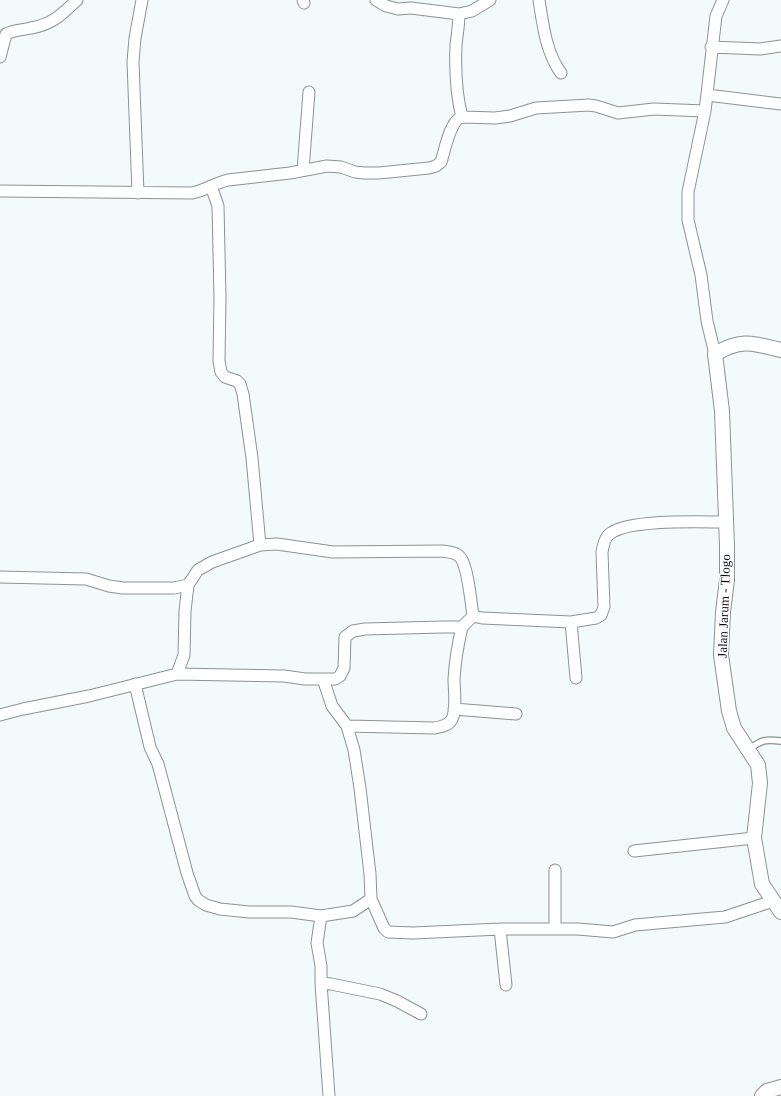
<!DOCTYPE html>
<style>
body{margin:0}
canvas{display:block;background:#f3fafc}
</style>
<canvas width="781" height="1096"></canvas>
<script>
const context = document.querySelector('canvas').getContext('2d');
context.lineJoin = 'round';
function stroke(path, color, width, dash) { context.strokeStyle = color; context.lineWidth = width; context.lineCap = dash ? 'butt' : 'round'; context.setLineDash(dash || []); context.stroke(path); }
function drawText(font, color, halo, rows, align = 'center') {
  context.font = font + ' "Times New Roman",serif'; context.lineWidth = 3; context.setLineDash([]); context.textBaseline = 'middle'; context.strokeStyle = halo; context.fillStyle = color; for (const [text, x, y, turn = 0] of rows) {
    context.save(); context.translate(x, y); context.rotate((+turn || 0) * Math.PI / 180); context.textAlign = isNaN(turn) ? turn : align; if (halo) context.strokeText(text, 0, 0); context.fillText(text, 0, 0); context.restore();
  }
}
const service = new Path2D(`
 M749 749C762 740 765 739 781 741`);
const minor = new Path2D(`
 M303 0 304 3
 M376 0 386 6 398 9 411 8 459 14 472 11 490 0
 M539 0C543 25 546 53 561 73
 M459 14C459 25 457 35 456 45 455 69 456 94 462 117
 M711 47 760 49 781 46
 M0 57 6 34C13 30 23 30 31 28 53 24 61 15 77 0
 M707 95 781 104
 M303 170 309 92
 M211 186 218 206 220 298 219 361 221 372 225 377 237 381 240 384 243 394 252 458 260 545
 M0 191 192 193C204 191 215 183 228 180L290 173 327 166 341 167 355 172 364 173H379L429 168 436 166 441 162C445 150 450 120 462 117L495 118 510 116 536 108 589 105 596 106 618 113 654 109 705 111
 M138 193 133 62 135 38 142 0
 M715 354 707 321 701 275 688 220V192L705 111 716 16 723 0
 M0 577 86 579 109 586 123 588H174L188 585
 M473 616 482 618 571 622 596 618 601 615 604 607 602 552C603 546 605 536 611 533 631 519 699 522 726 522
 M571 622 576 678
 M177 674 184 655 185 611 188 585 198 570 212 562 260 545 277 544 333 552 442 551C448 552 456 552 460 557 468 566 471 603 473 616
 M323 679 332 706 347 726 354 750 360 788 370 874 371 899
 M135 684 150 747 158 764 187 873 195 896 198 900 206 905 220 909 249 912H291L321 916 353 911 371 899 384 928 388 932 413 933 500 929H578L613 932 635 925 725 917 773 901
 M454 709 516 714
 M0 715 23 709 89 696 177 674 284 676 305 679H335L340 676 344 668 345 637 353 631 365 629 443 627H462L473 616
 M347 726 434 728C440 727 449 726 452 719 457 709 454 690 454 679 455 662 458 644 462 627
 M634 851 754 838
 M321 916 317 943 321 966V983L331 984 380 994 397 1001 421 1014
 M500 929 506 985
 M555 929V870
 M321 983 329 1096`);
const tertiary = new Path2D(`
 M781 350C753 343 741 338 715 354L722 411 727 546V580L723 612 721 655 729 711 734 728 758 765 760 783 754 838 762 884 781 912
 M762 1096 767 1091 781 1087`);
stroke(service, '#8c9295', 8);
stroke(minor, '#8c9295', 13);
stroke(tertiary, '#8c9295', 16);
stroke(service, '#fff', 5.5);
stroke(minor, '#fff', 11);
stroke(tertiary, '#fff', 14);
drawText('13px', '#0a0c0d', '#fff', [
 ["Jalan Jarum - Tlogo",725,606,-88]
]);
</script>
